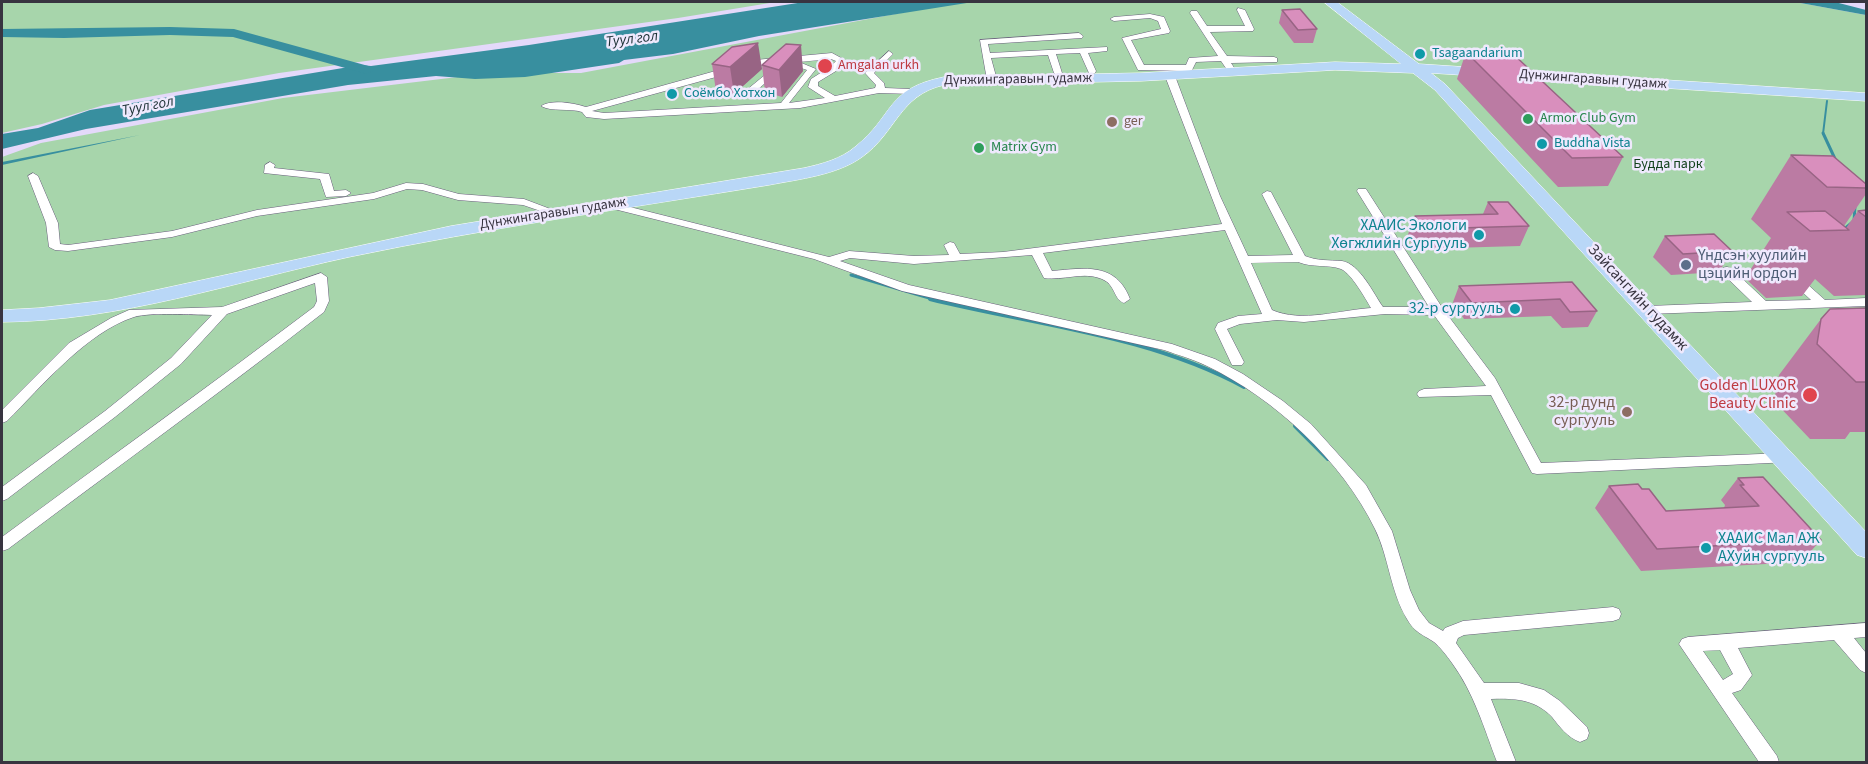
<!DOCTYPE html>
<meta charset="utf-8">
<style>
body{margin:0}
#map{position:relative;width:1868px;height:764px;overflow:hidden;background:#e4d9fa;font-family:"Source Sans 3",sans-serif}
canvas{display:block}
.frame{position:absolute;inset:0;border:3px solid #383440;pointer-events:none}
</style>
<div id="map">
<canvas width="1868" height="764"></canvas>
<div class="frame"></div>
</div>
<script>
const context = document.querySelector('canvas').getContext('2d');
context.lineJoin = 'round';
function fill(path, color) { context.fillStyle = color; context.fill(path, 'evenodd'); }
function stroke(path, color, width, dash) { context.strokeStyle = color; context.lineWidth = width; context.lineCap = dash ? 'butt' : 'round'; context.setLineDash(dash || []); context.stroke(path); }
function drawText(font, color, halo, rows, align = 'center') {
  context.font = font + ' "Source Sans 3",sans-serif'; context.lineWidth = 5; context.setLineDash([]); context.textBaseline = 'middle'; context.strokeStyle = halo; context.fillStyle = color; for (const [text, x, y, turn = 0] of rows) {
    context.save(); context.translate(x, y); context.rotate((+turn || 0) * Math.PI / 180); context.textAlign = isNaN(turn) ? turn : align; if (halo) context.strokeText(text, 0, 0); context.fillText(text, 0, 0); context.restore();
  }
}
fill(new Path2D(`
 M2 2H776L678 18 279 73 104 105 42 124 2 133Z
 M959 2H1795L1866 15V762H2V157L41 143 283 98 491 73H581Z`), '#a7d5ab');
fill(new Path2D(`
 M804 2H973L759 36 673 54 624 60 619 63 525 77 475 79 436 76 348 85 86 129 2 149V134L38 128 90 110 361 65 371 66 529 45Z
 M1795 2H1835L1866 10V15Z
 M140 135 2 165V162Z`), '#388f9f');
stroke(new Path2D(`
 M1823 134 1827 101`), '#388f9f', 2);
stroke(new Path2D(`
 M1823 133 1836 161
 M1843 230 1854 221 1855 206
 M851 275 936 300`), '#388f9f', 3);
stroke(new Path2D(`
 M930 299C1035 325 1148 335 1244 387
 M1295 426 1328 459`), '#388f9f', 4);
fill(new Path2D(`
 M170 27 234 29 372 67 374 70 367 74 233 37 170 35 64 38 2 37V29Z`), '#388f9f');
const minor = new Path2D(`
 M1238 8 1245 10 1254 29 1253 31 1210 32 1227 56 1274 57 1277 58V62L1231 63 1237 72 1233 75 1230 74 1221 61 1196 62 1192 70 1189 71 1138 70 1122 38 1161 29 1158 21 1150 18 1114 21 1110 19 1114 17 1150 14 1164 17 1170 31 1169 33 1131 40 1144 65H1186L1189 58 1218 56 1190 13 1191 11H1197L1207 26H1245L1237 10Z
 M1079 33 1083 36 1082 38 988 44 990 53 1107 47V51L1088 53 1096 71 1095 73H1089L1080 53 1056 54 1062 73 1058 76 1054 73 1048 55 991 58 997 80 992 83 987 80 980 40Z
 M889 51 893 54 874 73 884 83 885 88 910 89 915 92 913 94 879 93 800 108 604 119 586 117 582 112C570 108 551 112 541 106 552 99 574 103 586 107L755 60 832 53 845 60 836 71 818 82V86L835 96 875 88 876 85 865 73ZM831 59 836 61 830 67 811 79 808 87 825 98 789 103 816 69 799 62ZM784 63 771 70 749 88 757 90C772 78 787 61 807 70L781 103 604 113 592 111 756 66Z
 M1170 73 1175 76 1220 196 1248 256 1293 255 1262 194 1267 191 1271 192 1305 256C1317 261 1329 260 1342 261 1360 264 1373 293 1383 307H1429L1357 191 1358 189H1366L1443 309 1495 378 1541 463 1785 453 1790 454 1792 458 1790 462 1537 474 1532 473 1491 395 1419 397 1417 394 1419 391 1424 389 1486 386 1434 315 1385 314 1304 322 1277 320 1240 324 1227 329 1244 362 1242 365H1232L1215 329 1218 323 1238 316 1262 314 1225 230 1043 253 1052 271C1085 268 1116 262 1130 299L1124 303C1113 299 1116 285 1102 279 1083 271 1063 281 1044 278L1032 255 914 264 850 258 840 261 909 285 1172 344 1215 359 1243 374 1283 401 1311 424 1366 485 1392 531 1410 590 1419 610 1429 623 1443 631 1445 628 1463 621 1613 607 1619 609 1621 614 1619 619 1613 621 1464 635 1458 638 1456 643 1484 683H1519L1544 690 1560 701 1587 727 1589 733 1587 739 1580 742C1567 737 1560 727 1552 717 1535 699 1514 698 1491 699L1516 762H1497C1484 728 1474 693 1452 663 1447 656 1440 647 1434 642 1422 634 1415 633 1407 619 1390 591 1389 557 1375 529 1342 461 1274 398 1207 366 1193 359 1178 355 1164 350L902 291 814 259 606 207 605 205 610 202 829 257 849 251 914 256 949 255 944 245 950 242 954 243 960 254 1003 252 1222 224 1165 76ZM1298 262C1312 268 1328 264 1341 269 1351 273 1365 298 1371 308 1340 310 1302 323 1272 310L1251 263Z
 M270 162 275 165 274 168 329 174 334 191 346 190 351 193 346 196 326 197 320 179 264 173 265 165Z
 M33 173 38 176 58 223 60 244 68 245 172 231 257 210 373 193 406 183 423 184 459 194 524 199 561 213 555 216 523 205 458 200 422 190 407 189 374 199 257 216 172 237 68 251 55 250 49 247 46 223 28 176Z
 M1727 267 1731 268 1766 301 1811 300 1787 278 1793 274 1797 275 1825 300 1866 298V306L1648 314 1642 310 1648 306 1752 302 1723 274 1721 271 1723 268Z
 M321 273 327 277 329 301 324 312C220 393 113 470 8 549L2 551V537C106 460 211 385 314 307L317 301 315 283 227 314 181 364 115 417 7 499 2 501V487L105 411 171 358 212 315C192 315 152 312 134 317 87 332 41 387 7 421L2 423V410L69 343 111 318 129 310 222 307Z
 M1866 623V637L1854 638 1866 653V673L1860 670 1834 640 1738 648 1752 675 1741 690 1732 693 1777 756 1779 762H1759L1679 644 1682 639 1688 637ZM1720 650 1733 674 1723 680 1703 651Z`);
const primary = new Path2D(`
 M1324 2H1337L1419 64 1866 93V101L1431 73 1445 84 1866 532V558L1857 555 1435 90 1413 73 1335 70 1141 81 944 85C899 95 896 133 862 157 837 175 800 179 769 185 629 208 488 228 349 257 234 282 120 321 2 322V310L39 308 110 300 451 226 804 168C822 164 841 159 855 147 895 115 885 89 944 77L1141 73 1335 62 1401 64Z`);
stroke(minor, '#695f7c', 1);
stroke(primary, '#fff', 1);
fill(minor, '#fff');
fill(primary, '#b9d7f7');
fill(new Path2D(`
 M1282 10 1317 29 1313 43H1294L1279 23Z
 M1466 52 1623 157 1608 186 1558 187 1457 79Z
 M712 64 762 69 734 94 716 91Z
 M762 65 803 71 782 97 765 92Z
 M1791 155 1866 184V194L1844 226 1846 228 1858 211 1866 210V295L1834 296 1815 279 1802 296 1766 298 1745 278 1771 238 1751 219Z
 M1488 202 1529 226 1520 246 1416 249 1407 237 1415 216 1483 214Z
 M1665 236 1732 251 1719 272 1671 275 1653 257Z
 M1572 282 1597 311 1588 327 1562 328 1551 316 1464 319 1453 302 1459 286Z
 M1866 308V432H1850L1845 439H1810L1774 401 1779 375 1821 319Z
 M1738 478 1821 540 1801 562 1641 571 1595 508 1609 486 1642 489 1666 511 1724 508 1725 505 1721 500Z`), '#bb7ba3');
fill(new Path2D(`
 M758 43 762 69 734 94 730 67Z
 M801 45 803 71 782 97 779 70Z`), '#986484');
const building = new Path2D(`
 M1300 9 1317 29 1298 30 1282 10Z
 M758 43 730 67 712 64 732 47Z
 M786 44 801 45 779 70 762 65Z
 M1466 52 1512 53 1623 157 1572 158Z
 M1791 155 1833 156 1866 184V188L1827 187Z
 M1488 202H1508L1529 226 1424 229 1415 216 1498 214Z
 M1866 210V217L1858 211Z
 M1825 211 1849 230 1810 231 1787 212Z
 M1714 234 1732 251 1683 254 1665 236Z
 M1572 282 1597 311 1570 312 1560 299 1472 303 1459 286Z
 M1866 308V382H1856L1817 344 1821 319 1830 309Z
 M1763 477 1821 540 1657 549 1609 486 1638 484 1642 489H1649L1666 511 1759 506 1740 485H1744L1738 478Z`);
fill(building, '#d98fbd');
stroke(building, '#986484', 1.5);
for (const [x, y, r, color] of [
 [1420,54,6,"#0f9aa8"],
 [825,66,8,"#e0444e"],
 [672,94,6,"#0f9aa8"],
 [1528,119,6,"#2e9e5b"],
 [1112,122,6,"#8d6e63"],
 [1542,144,6,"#0f9aa8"],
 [979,148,6,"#2e9e5b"],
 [1479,235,6,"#0f9aa8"],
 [1686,265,6,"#5c6f8a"],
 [1515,309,6,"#0f9aa8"],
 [1810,395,8,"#e0444e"],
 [1627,412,6,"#8d6e63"],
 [1706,548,6,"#0f9aa8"]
]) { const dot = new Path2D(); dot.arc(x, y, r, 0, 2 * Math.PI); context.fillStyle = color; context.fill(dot); stroke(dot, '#efe9fd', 2); }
drawText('14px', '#0d838f', '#efe9fd', [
 ["Tsagaandarium",1432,54],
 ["Соёмбо Хотхон",684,94],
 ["Buddha Vista",1554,144]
], 'left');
drawText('14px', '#be3a42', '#efe9fd', [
 ["Amgalan urkh",838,66]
], 'left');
drawText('14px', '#383440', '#efe9fd', [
 ["Дүнжингаравын гудамж",1018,80,-1],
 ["Дүнжингаравын гудамж",1593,80,4],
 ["Дүнжингаравын гудамж",553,214,-9]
]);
drawText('14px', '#27864d', '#efe9fd', [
 ["Armor Club Gym",1540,119],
 ["Matrix Gym",991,148]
], 'left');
drawText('14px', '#785e54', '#efe9fd', [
 ["ger",1124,122]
], 'left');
drawText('14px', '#12421c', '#efe9fd', [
 ["Будда парк",1668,165]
]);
drawText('italic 15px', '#1c3135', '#efe9fd', [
 ["Туул гол",632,40,-7],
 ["Туул гол",148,107,-11]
]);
drawText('16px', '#0d838f', '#efe9fd', [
 ["ХААИС Экологи",1467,226],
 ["Хөгжлийн Сургууль",1467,244],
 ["32-р сургууль",1503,309],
 ["ХААИС Мал АЖ",1718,539,"left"],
 ["АХуйн сургууль",1718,557,"left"]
], 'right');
drawText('16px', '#4e5e75', '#efe9fd', [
 ["Үндсэн хуулийн",1698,256],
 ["цэцийн ордон",1698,274]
], 'left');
drawText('16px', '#383440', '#efe9fd', [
 ["Зайсангийн гудамж",1637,298,47]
]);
drawText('16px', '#be3a42', '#efe9fd', [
 ["Golden LUXOR",1796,386],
 ["Beauty Clinic",1796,404]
], 'right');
drawText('16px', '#785e54', '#efe9fd', [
 ["32-р дунд",1615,403],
 ["сургууль",1615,421]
], 'right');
</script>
